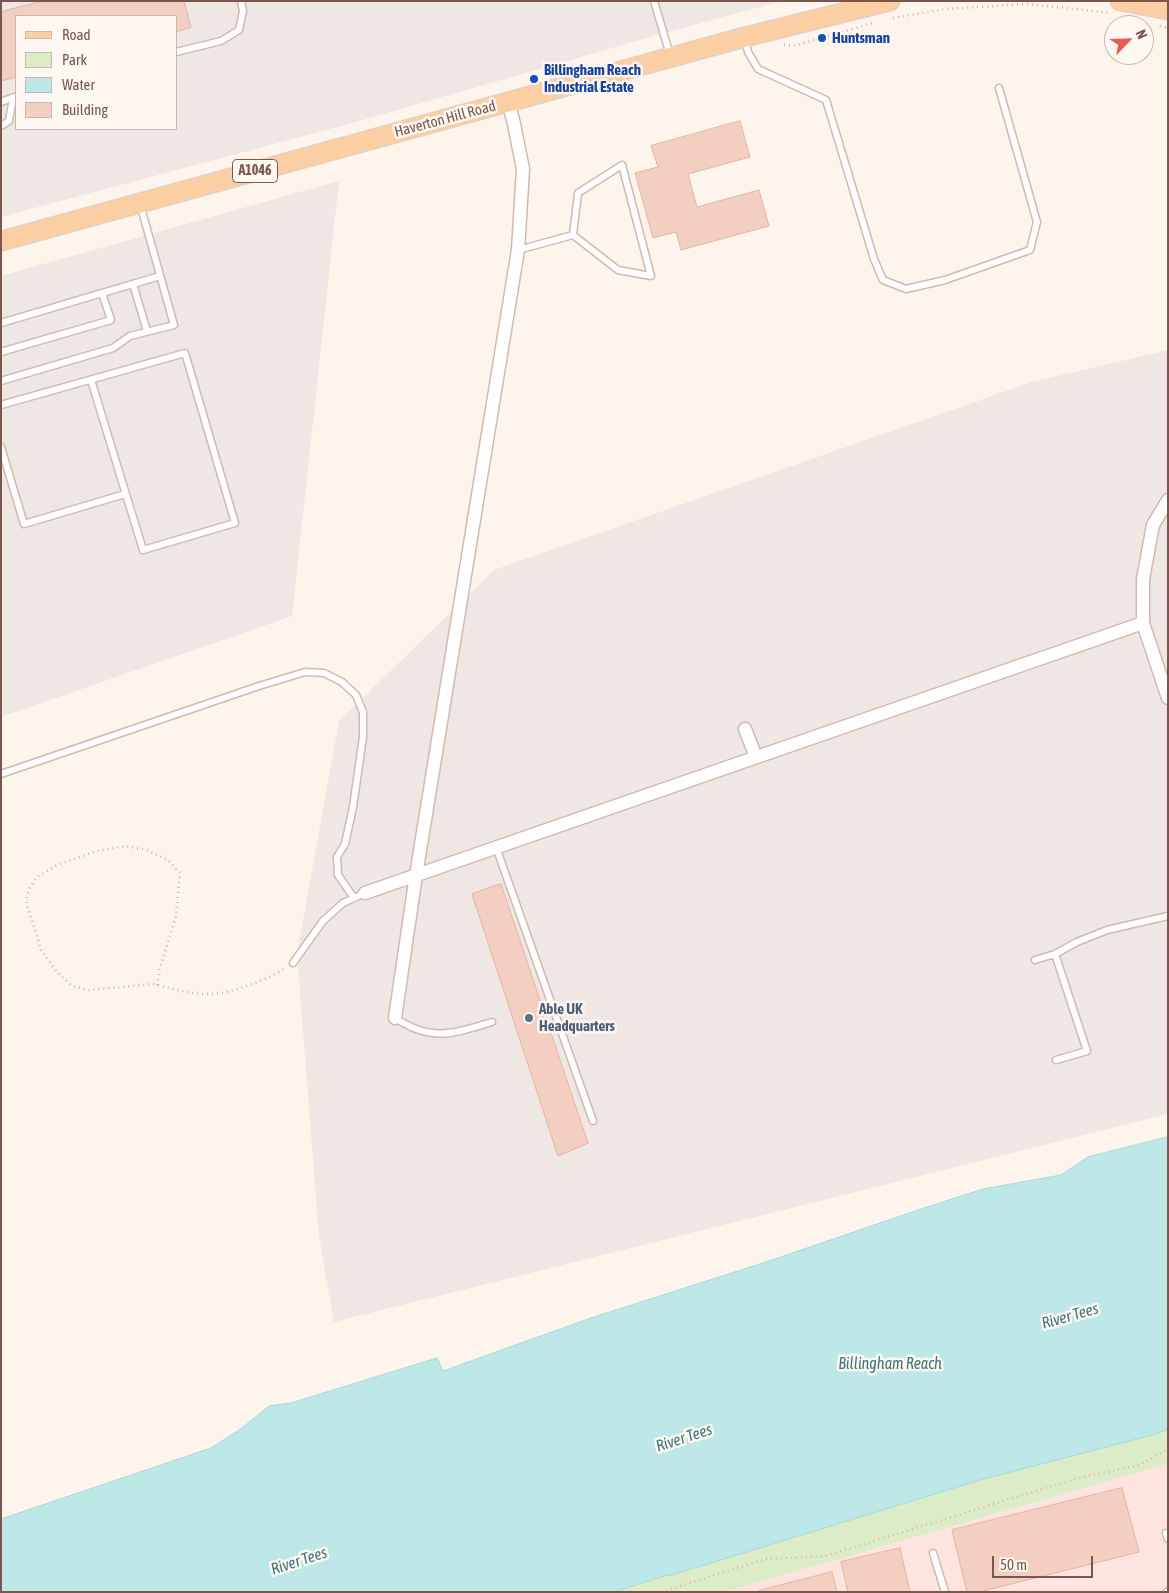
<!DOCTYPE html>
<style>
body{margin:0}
#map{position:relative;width:1169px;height:1593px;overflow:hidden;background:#fdf4eb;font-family:"Asap Condensed",sans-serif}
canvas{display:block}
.frame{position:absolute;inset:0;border:2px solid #7a564d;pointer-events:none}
.legend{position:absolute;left:15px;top:15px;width:162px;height:115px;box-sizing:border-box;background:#fff8f2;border:1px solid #cab7b0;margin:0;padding:6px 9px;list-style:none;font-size:15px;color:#7a564d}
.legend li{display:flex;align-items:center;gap:10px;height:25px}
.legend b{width:25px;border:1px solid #cab7b0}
.north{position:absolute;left:1104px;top:15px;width:50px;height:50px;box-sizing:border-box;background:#fff8f2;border:1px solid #cab7b0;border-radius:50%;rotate:66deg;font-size:14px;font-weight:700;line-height:20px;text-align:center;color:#7a564d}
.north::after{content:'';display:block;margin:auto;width:18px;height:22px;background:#e75c50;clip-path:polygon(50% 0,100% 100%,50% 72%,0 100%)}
.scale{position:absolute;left:992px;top:1556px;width:101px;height:22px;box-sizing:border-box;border:2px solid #7a564d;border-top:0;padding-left:6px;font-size:15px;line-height:18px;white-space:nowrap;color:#7a564d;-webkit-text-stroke:4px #fff8f2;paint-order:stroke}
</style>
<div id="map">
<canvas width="1169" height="1593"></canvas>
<div class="frame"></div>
<ul class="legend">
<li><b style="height:6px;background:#fbcea4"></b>Road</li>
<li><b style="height:14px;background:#dcecc8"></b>Park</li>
<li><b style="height:14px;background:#bee8e8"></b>Water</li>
<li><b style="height:14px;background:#f3cfc2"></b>Building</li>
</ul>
<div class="north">N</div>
<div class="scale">50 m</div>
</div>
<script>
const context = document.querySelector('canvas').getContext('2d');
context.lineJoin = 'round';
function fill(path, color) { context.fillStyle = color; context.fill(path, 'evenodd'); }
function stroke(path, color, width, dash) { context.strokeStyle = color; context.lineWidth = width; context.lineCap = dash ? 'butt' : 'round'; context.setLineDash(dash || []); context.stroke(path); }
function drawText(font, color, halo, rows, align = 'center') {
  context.font = font + ' "Asap Condensed",sans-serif'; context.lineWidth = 5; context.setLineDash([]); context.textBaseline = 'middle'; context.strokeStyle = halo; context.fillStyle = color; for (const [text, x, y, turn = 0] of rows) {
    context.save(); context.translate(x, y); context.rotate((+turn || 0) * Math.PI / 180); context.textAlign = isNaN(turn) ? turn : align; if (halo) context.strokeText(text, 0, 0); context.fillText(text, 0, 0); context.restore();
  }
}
fill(new Path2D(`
 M1168 1464V1592H725Z`), '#fde4df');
fill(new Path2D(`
 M1 1H782L664 33 345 125 1 217ZM16 16H176V129H16Z
 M339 181 292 616 1 717V276Z
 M1168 350V1114L334 1322 319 1236 297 954 339 721 494 570 1032 382Z`), '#efe7e4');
fill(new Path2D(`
 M1168 1429V1464L725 1592H614L664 1576 672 1575 980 1480 1156 1434Z`), '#dcecc8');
const water = new Path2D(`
 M1168 1137V1429L1156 1434 980 1480 672 1575 664 1576 614 1592H1V1519L211 1448 242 1428 269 1406 291 1403 437 1358 443 1371 591 1318 769 1261 918 1210 983 1189 1061 1175 1088 1157Z`);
fill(water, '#bee8e8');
stroke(water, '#a4d9da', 1);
const building = new Path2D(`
 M43 1H184L191 27 176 32V16H16V77L1 81V12Z
 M740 121 750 157 688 174 697 207 759 190 769 226 681 250 676 232 653 238 635 173 658 167 651 146Z
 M501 884 588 1143 558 1156 472 894Z
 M1122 1488 1139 1552 979 1592H967L952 1530Z
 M900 1548 910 1592H848L841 1562Z
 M832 1572 837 1592H759V1591Z`);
fill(building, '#f3cfc2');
stroke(building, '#e6b2a2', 1);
const service = new Path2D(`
 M654 1 670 55
 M745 38 748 52 758 69 826 100 874 259 883 280 906 289 945 280 1030 250 1037 222 999 88
 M176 52 221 41 239 30 243 11 241 1
 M1 102 14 97
 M1 126 9 121 13 98
 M518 250 573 235 578 193 622 165 651 276 618 270 573 235
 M133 284 147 331
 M1 323 160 276
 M1 352 111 320 102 293
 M1 381 113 348 130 336 174 325 140 204
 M1 405 185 353 235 523 143 550 91 380
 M1 447 24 524 125 494
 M1 774 259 686 305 672 324 673 342 682 356 695 363 712V737L353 807 345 844 337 857 338 875 354 898
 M496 847 593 1121
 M1055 954 1087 1051 1056 1060
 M1035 960 1055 954 1077 942 1107 930 1168 916
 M293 963 323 921 343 903 365 893
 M395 1018C432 1042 452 1034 492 1022
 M1166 1533 1168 1539
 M933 1553 945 1592
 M1167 1592H1168`);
const minor = new Path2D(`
 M1168 500 1153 525 1143 579V623L1168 698
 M745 729 756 757
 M365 893 1143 623
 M395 1018 416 875 518 250 523 169 514 124 508 101`);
const primary = new Path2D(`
 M1120 1 1168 10
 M1 241 745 37 890 1`);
stroke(service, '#d1b9af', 9);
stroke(minor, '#d1b9af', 15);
stroke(primary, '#dad0cd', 21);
stroke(new Path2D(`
 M893 18 945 9 1029 4 1111 13
 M1160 26 1168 28
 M784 45H797L873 23
 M157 985 159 971 176 916 180 873 168 860 147 850 125 846 97 851 57 865 37 877 29 889 26 901 41 950 57 972 72 986 89 990 153 984 157 985C175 990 192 994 211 994 229 994 270 979 285 968
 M661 1592 766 1559 825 1556 1075 1479 1139 1465 1168 1449`), '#d9b1a4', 2.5, [1, 4]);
stroke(service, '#fff', 6);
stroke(minor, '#fff', 12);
stroke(primary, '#fbcea4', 19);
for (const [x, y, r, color] of [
 [822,38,5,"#1a4fb4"],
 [534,79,5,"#1a4fb4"],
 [529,1018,5,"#5c6f8a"]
]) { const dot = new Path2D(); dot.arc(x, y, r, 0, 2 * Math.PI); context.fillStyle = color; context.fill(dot); stroke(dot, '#fff8f2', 2); }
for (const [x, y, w] of [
 [255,171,45]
]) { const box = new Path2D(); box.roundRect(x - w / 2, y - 11.5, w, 23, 4); context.fillStyle = '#fff8f2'; context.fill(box); stroke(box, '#7a564d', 1); }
drawText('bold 14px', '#7a564d', null, [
 ["A1046",255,171]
]);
drawText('bold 15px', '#164399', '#fff8f2', [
 ["Huntsman",832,38],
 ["Billingham Reach",544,70],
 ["Industrial Estate",544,87]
], 'left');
drawText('15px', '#7a564d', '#fff8f2', [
 ["Haverton Hill Road",445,119,-15]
]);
drawText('bold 15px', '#4e5e75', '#fff8f2', [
 ["Able UK",539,1009],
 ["Headquarters",539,1026]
], 'left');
drawText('italic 16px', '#3c7677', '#fff8f2', [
 ["River Tees",1070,1316,-16],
 ["Billingham Reach",890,1364],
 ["River Tees",684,1438,-18],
 ["River Tees",299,1561,-18]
]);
</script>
